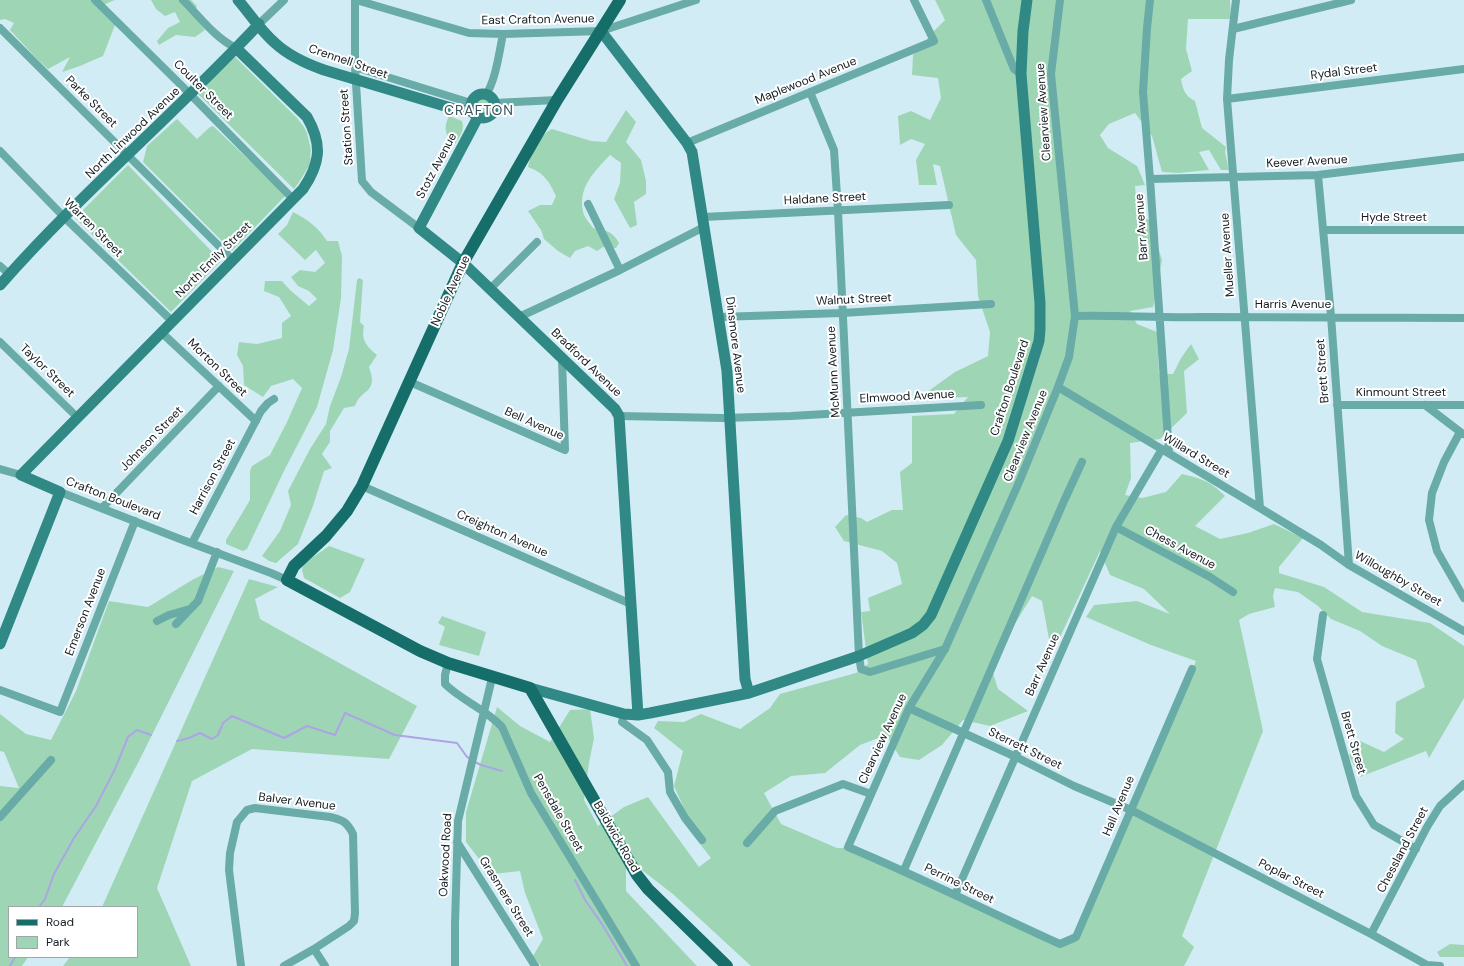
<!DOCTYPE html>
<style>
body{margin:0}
#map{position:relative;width:1464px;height:966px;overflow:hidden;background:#d2ecf6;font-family:"DM Sans",sans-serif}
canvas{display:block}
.legend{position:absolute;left:8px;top:906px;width:130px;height:52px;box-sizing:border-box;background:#fff;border:1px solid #a1a5a6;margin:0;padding:5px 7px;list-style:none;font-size:12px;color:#141d21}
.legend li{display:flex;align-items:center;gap:8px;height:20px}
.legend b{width:20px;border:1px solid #a1a5a6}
</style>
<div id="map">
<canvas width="1464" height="966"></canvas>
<ul class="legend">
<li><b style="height:5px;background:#166e6b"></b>Road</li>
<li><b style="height:11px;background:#9ed6b5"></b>Park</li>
</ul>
</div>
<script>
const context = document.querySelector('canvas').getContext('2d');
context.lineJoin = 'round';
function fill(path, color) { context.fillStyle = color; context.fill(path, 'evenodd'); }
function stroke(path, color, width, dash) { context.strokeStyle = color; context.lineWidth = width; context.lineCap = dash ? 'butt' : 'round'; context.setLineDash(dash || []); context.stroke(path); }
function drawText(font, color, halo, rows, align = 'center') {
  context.font = font + ' "DM Sans",sans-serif'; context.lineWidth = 4; context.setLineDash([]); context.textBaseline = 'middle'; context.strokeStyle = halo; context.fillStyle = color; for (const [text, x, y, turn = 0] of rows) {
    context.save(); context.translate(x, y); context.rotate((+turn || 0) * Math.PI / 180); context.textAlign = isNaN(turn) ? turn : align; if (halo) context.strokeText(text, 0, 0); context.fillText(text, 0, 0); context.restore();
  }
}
fill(new Path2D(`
 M0 0H115L103 5 115 25 103 56 80 66 62 72 70 57 48 69 36 58 10 30 14 23 5 19 0 20Z
 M151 0H191L197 6 193 14 205 30 195 37 176 35 159 45 157 41 168 28 180 22 175 12 165 16 156 9Z
 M935 0H1230L1231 19H1188L1186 49 1192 71 1181 79C1183 90 1185 96 1195 101L1202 128 1226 147 1225 152 1229 170H1221L1209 150 1199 152 1209 170 1179 173 1162 172 1152 136 1135 113 1109 124 1100 135 1108 148 1137 166 1145 185 1135 186 1137 211 1149 220 1162 260 1153 307 1130 311 1137 324 1157 332 1159 374H1173L1181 358 1191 344 1199 359 1184 371 1187 413 1160 439 1130 443 1131 478 1125 495 1142 498 1166 492 1182 474C1203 479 1210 481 1225 496L1195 526 1220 539 1248 533 1274 524 1303 538 1279 567V573L1324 587 1362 612 1430 623 1464 646V698L1429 758 1426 751 1360 777 1349 756 1358 740 1384 752 1404 739 1395 733 1396 702 1425 687 1416 660 1382 646 1360 631 1331 619 1318 606 1298 592 1275 588 1273 596 1275 607 1249 614 1239 620 1263 731 1182 936 1194 947 1184 966H751L674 895 642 870 626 865V891L697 966H541L533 956 543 939 525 893 520 871 485 875 486 868 466 842V812L497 707 520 726 550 742 570 710 590 709 594 738 589 763 584 800 598 826 624 807 648 797 699 867 711 858 700 844 674 786 683 751 654 728 658 721 684 722 701 714 740 729 770 708 780 694 856 673 868 664 861 612 870 611 868 598 902 584 897 563 882 551 844 541 835 527 846 515 861 518 867 522 892 510H903L900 472 912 463V416L954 414 968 397 920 399 923 395 955 372 988 356 990 332 978 296 976 260 956 235 940 166 933 164 937 185H919L916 160 925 144 911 139 900 145 898 116 911 111 930 120 941 98 938 78 912 75 913 55 935 30 945 20ZM1100 551 1110 575 1144 589 1170 614 1137 601 1094 605 1086 617 1151 645 1196 661 1078 933 1064 942 850 848H837L781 824 764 793 791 776 825 773 860 745 886 735 900 757 919 760 942 745 963 720 990 726 1028 711 998 689 990 664 1032 596 1042 601 1049 639 1055 648Z
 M235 57 297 118 304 127 307 133 311 150 310 157 312 163C305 170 301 181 294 189L198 94Z
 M476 106a7 7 0 1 1 14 0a7 7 0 1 1-14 0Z
 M626 110 636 122 626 142 641 160 646 181V194L634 202 637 225 630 228 614 199 620 183 621 163 610 155C594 172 576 189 584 215 586 219 590 224 593 228 605 230 613 231 619 243L616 248 603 247 597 251 588 246 575 251 570 258 558 251 544 239 541 230 528 211 540 205H552L556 196C549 181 544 173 528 167 531 153 539 135 552 129L591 141 606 142Z
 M449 116 462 121C465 130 460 136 455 144 445 137 443 127 449 116Z
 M177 119 197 139 210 127 213 126 286 195 232 251 143 162 147 146Z
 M128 165 221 261 171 312 75 218Z
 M293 212C307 219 318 227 327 241H338L342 256 341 298 333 350 317 407 284 471 247 549 243 551 226 544V540L250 500V471L252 466 270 455 287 422 302 388 293 379 271 386 263 397 244 385 243 366 237 355 239 342 257 344 282 338V323L291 316 279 297 264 291 265 281H282L290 290 309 306 317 299 309 291 298 286 291 277 300 270 315 272 325 263 316 250 305 260 278 234 287 225Z
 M359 278 363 280 360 322 364 326C361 340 366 346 377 355L369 367C379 394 361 388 355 406L344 408 330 431V442L322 454 332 468 324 471 313 506 298 544 276 563 269 561 262 556 280 531 291 505 288 491 310 449 326 424 330 406 341 377 349 349 357 280Z
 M329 546 365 559 350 592 340 598 304 578 302 570 303 564Z
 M218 567 234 571 139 761 62 907H9V957H28L22 966H0V786L19 788 4 752 0 751V714L26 734 51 740 76 691 109 601 148 607 192 580Z
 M249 579 278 587 255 599 260 619 417 706 389 759 252 749 192 781 157 888 191 966H63L70 957H137V907H102Z
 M442 616 486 632 479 656 439 645 445 627 438 623Z
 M1450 944 1464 945V957H1440L1437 952Z`), '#9ed6b5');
stroke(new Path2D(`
 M177 741 189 738 200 733 212 739 218 735 223 723 232 716 284 738 307 726 335 735 345 713 395 735 457 743 467 757 471 759
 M475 762 481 765 502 771
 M575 880 585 900 602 924 627 966
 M39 907 45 899 54 874 74 838 96 806 115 769 128 737 137 730 151 735
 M10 966 15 957`), '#ada4e5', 2);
stroke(new Path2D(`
 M95 0 186 90 293 199
 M183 0C199 16 215 38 236 48
 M355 0V67L362 181 371 192 419 228
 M356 0 469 33 503 34 601 31 696 0
 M986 0 1014 69 1021 74
 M1060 0 1051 74 1075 316 1069 357 1058 387 1020 480 945 649 909 708 848 847C920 877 989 912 1060 944L1076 937 1192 669
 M1150 0 1147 28 1143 92 1150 179 1169 453
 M1236 0 1229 60 1227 99 1260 508
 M259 24 284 0
 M0 28 233 260
 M1233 29 1351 0
 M355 67 471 103
 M810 92 834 150 838 211 859 656 861 669 870 672 945 649
 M486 95C496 79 499 53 503 34
 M1227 99 1464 69
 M494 103 557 100
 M687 143 934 41 914 0
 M0 151 64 217 172 321
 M1318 175 1331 316 1349 565
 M1150 179 1318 175 1464 157
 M588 204 620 270
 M703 217 949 205
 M1324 230H1464
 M0 266 9 274
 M490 289 537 242
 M1075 316C1117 315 1160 318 1203 317 1290 317 1377 317 1464 318
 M519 317 620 270 704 227
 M719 317 842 313 991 304
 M161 332 256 421
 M0 342 77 417
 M410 382 565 450 562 359
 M1058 387 1260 508 1321 545 1349 565 1464 631
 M1337 405H1464
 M1425 405 1463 434
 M619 416 723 418 791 416 981 405
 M1460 432 1444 462 1432 493 1429 520 1437 551 1464 598
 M0 469 21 475
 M362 486 631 604
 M60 492 180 539 271 573 287 580
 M102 508 219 386
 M1116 527 1210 577 1233 592
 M192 543 261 411 268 403 274 399
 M1323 615 1317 659 1356 796 1374 825 1416 849
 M157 621 169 615 190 609
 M176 624 198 601 217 552
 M448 663 445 675V684C462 701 486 709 502 727L531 793 636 966
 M0 690 60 712 135 521
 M909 708 1016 757 1074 786 1131 810 1371 934 1427 965 1440 966
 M624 714 622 722 647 740 668 772 670 792 685 818 702 840
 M0 817 51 760
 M457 842 535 966
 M747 843 775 811 843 784 871 794
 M904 870 1064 501 1082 462
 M955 895 1116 527 1162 449
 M1371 934 1427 827 1440 806 1464 784
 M314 949 325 966
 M241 966 229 870 230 853 237 822 247 810 255 808 330 817C343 820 347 822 353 834L355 913 354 921 349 926 314 949 284 966
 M455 966V924L458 821 492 678`), '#68aba7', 8);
stroke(new Path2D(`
 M238 0C250 14 261 31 275 43 289 56 307 64 324 70L458 110 472 111
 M601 31 687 143 692 152 727 371 745 679 749 693
 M471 106a12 12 0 1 1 24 0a12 12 0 1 1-24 0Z
 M478 117 419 228 463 263 615 409 619 416 638 715
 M0 285C81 193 175 114 259 24
 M0 644 60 492 21 475 303 189C320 164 323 145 307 117L236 48
 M530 688 624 714 638 715 650 713 749 693 859 656 912 633 923 625 931 615 1008 441 1039 341 1040 330V303L1021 74 1023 31 1027 0`), '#308985', 11);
stroke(new Path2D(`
 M620 0 557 100 463 263 362 486 347 511 326 536 294 566 287 580 420 651 448 663 530 688 637 875 648 889 727 966`), '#166e6b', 12);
drawText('12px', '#141d21', '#fff', [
 ["East Crafton Avenue",538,20,-1],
 ["Crennell Street",348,62,19],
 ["Rydal Street",1344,72,-7],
 ["Maplewood Avenue",806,81,-22],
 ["Coulter Street",203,90,45],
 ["Parke Street",91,102,45],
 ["Clearview Avenue",1044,112,-94],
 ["Station Street",347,127,-94],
 ["North Linwood Avenue",133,133,-44],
 ["Keever Avenue",1307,162,-3],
 ["Stotz Avenue",437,166,-62],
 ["Haldane Street",825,199,-3],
 ["Hyde Street",1394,218],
 ["Barr Avenue",1142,227,-94],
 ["Warren Street",93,228,45],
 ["Mueller Avenue",1228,255,-94],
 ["North Emily Street",214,260,-45],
 ["Noble Avenue",451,291,-65],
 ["Walnut Street",854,300,-3],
 ["Harris Avenue",1293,305],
 ["Dinsmore Avenue",735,345,83],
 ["Bradford Avenue",586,363,44],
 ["Morton Street",217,368,44],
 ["Taylor Street",47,371,44],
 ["Brett Street",1323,371,-94],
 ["McMunn Avenue",834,372,-93],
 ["Crafton Boulevard",1010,388,-72],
 ["Kinmount Street",1401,393],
 ["Elmwood Avenue",907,397,-3],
 ["Bell Avenue",534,424,24],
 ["Clearview Avenue",1026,436,-68],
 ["Johnson Street",152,439,-46],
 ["Willard Street",1196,456,31],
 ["Harrison Street",213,477,-62],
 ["Crafton Boulevard",113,499,21],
 ["Creighton Avenue",502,534,24],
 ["Chess Avenue",1180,548,28],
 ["Willoughby Street",1398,579,30],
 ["Emerson Avenue",86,612,-69],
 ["Barr Avenue",1043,665,-66],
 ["Clearview Avenue",883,739,-65],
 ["Brett Street",1353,743,74],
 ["Sterrett Street",1025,749,26],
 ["Balver Avenue",297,802,7],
 ["Hall Avenue",1119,806,-67],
 ["Pensdale Street",558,813,60],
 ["Baldwick Road",616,837,60],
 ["Chessland Street",1403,850,-62],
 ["Oakwood Road",446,855,-87],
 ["Poplar Street",1291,879,27],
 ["Perrine Street",959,884,26],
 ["Grasmere Street",506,897,58]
]);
context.letterSpacing = '1px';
drawText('14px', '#3c525b', '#fff', [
 ["CRAFTON",479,111]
]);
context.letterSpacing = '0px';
</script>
